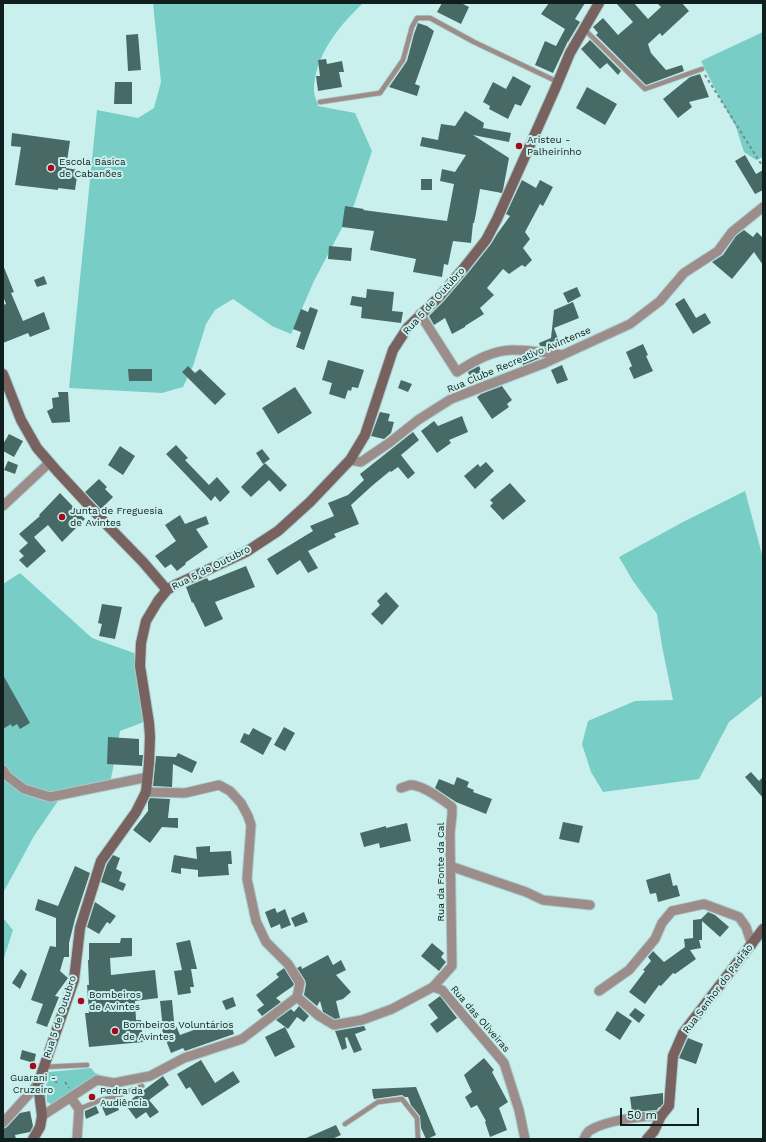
<!DOCTYPE html>
<meta charset="utf-8">
<style>
body{margin:0}
#map{position:relative;width:766px;height:1142px;overflow:hidden;background:#caf0ed;font-family:"Work Sans",sans-serif}
canvas{display:block}
.frame{position:absolute;inset:0;border:4px solid #101f1e;pointer-events:none}
.scale{position:absolute;left:620px;top:1108px;width:79px;height:18px;box-sizing:border-box;border:2px solid #101f1e;border-top:0;padding-left:5px;font-size:12px;line-height:14px;white-space:nowrap;color:#101f1e;-webkit-text-stroke:3px #caf0ed;paint-order:stroke}
</style>
<div id="map">
<canvas width="766" height="1142"></canvas>
<div class="frame"></div>
<div class="scale">50 m</div>
</div>
<script>
const context = document.querySelector('canvas').getContext('2d');
context.lineJoin = 'round';
function fill(path, color) { context.fillStyle = color; context.fill(path, 'evenodd'); }
function stroke(path, color, width, dash) { context.strokeStyle = color; context.lineWidth = width; context.lineCap = dash ? 'butt' : 'round'; context.setLineDash(dash || []); context.stroke(path); }
function drawText(font, color, halo, rows, align = 'center') {
  context.font = font + ' "Work Sans",sans-serif'; context.lineWidth = 4; context.setLineDash([]); context.textBaseline = 'middle'; context.strokeStyle = halo; context.fillStyle = color; for (const [text, x, y, turn = 0] of rows) {
    context.save(); context.translate(x, y); context.rotate((+turn || 0) * Math.PI / 180); context.textAlign = isNaN(turn) ? turn : align; if (halo) context.strokeText(text, 0, 0); context.fillText(text, 0, 0); context.restore();
  }
}
fill(new Path2D(`
 M153 3H363C339 26 314 56 314 91 314 96 317 101 318 106L355 113 372 151 354 205 314 281 291 334 272 326 233 299 215 310 206 324 193 366 183 387 162 393 69 388 97 110 138 118 154 108 161 82Z
 M763 32V157L756 160 744 152 736 127 717 93 701 61Z
 M745 491 763 558V695L729 722 699 779 603 792 591 772 582 744 588 721 635 701 673 700 662 646 657 614 633 581 619 557 683 522Z
 M20 573 92 638 134 653 144 722 120 731 110 784 58 801 34 836 3 893V584Z
 M3 918 13 930 3 961Z
 M91 1068 95 1073 105 1077 80 1088 51 1104 47 1102 46 1074 49 1072Z`), '#79cdc7');
fill(new Path2D(`
 M442 3H461L469 7 461 24 437 12Z
 M549 3H585L575 19 580 22 568 42V41L553 73 535 65 545 41 556 46 565 29 541 14Z
 M616 3H634L648 19 661 7 657 3H682L689 11 662 36 660 33 648 44 651 53 666 70 682 65 684 71 646 85 596 35 598 33 593 27 603 18 618 35 633 22Z
 M418 23 427 26 434 31 415 84 420 86 417 96 389 87 407 61 414 34Z
 M138 34 141 70 128 71 126 35Z
 M590 40 621 71 618 75 607 63 600 69 581 49Z
 M326 59 327 64 342 61 344 72H339L342 87 318 91 316 76H320L318 60Z
 M700 74 709 97 689 102 692 107 678 118 663 99 690 77Z
 M513 76 531 86 521 106 515 104 508 119 489 109 490 106 483 102 493 82 506 89Z
 M115 82H132V104H114Z
 M587 87 617 104 605 125 576 108Z
 M465 111 484 123 483 128 511 133 509 142 473 135 509 158 503 190 502 193 480 189 476 213 474 223H473L471 243 453 241 448 265 444 264 442 277 413 272 416 259 370 250 374 231 342 227 345 206 364 209 363 210 447 221 454 184 440 181 442 169 455 172 466 155 420 146 422 137 438 140 441 124 455 126Z
 M12 133 70 141 66 168 78 170 75 190 58 188V190L15 185 21 147 11 146Z
 M745 155 756 174 763 170V190L755 194 735 161Z
 M421 179H432V190H421Z
 M522 180 536 188 540 180 553 187 543 206 540 204 525 232 530 239 523 248 532 260 525 267 522 265 509 274 503 269 487 288 494 295 480 308 484 314 465 326V327L452 334 445 318 434 325 429 316 444 301 468 273 491 244 497 234 510 216 506 214Z
 M744 230 753 237 757 232 763 238V265L754 252 732 279 712 262 723 255 736 236Z
 M329 246 352 248 351 261 328 259Z
 M3 265 14 292 11 293 23 321 44 312 50 329 30 337 28 333 3 343V305L6 304 3 296Z
 M44 276 47 284 37 287 34 280Z
 M577 287 581 296 568 303 563 293Z
 M367 289 394 292 392 311 403 312 401 323 361 318 362 307 350 305 352 296 366 298Z
 M684 298 696 318 705 313 711 323 693 334 675 304Z
 M573 302 579 318 554 328 560 344 550 347 540 346 539 343 551 338 554 310Z
 M310 307 318 310 304 350 296 347 301 332 293 329 301 309 308 312Z
 M643 344 648 355 646 356 653 371 634 379 629 368 632 366 626 352Z
 M524 356 538 358H540L523 365 519 358Z
 M328 360 364 370 358 388 352 387 351 391 348 390 345 399 329 394 332 383 322 380Z
 M562 365 568 380 557 384 551 370Z
 M188 366 195 373 200 369 226 394 215 405 182 372Z
 M479 366 484 377 472 382 468 372Z
 M128 369H152V381H129Z
 M401 380 412 384 408 392 398 388Z
 M502 386 512 400 507 404 509 407 492 419 477 397 481 394Z
 M295 387 312 413 278 434 262 408Z
 M58 392H68L70 422 52 423 47 411 53 408 52 398 59 397Z
 M380 412 390 414 388 421 394 422 391 433 384 439 371 436Z
 M462 416 468 432 449 440 451 443 437 453 421 431 434 421 438 426Z
 M413 432 419 440 401 455 415 473 408 479 398 467 391 472 390 471 373 485 351 505 359 524 334 534 336 537 308 551 318 568 308 573 300 560 277 575 267 559 313 531 310 526 334 516 328 503 348 495 364 480 360 474Z
 M9 434 23 441 14 457 3 451V444Z
 M176 445 188 458 185 460 209 485 217 477 230 492 220 502 215 496 211 501 166 454Z
 M120 446 135 456 123 475 108 465Z
 M262 449 270 459 263 464 256 453Z
 M8 461 18 465 15 474 4 470Z
 M486 462 494 471 475 489 464 476 478 464 480 467Z
 M265 463 287 485 280 492 269 480 251 497 241 487Z
 M99 479 107 487 105 489 113 497 101 509 85 492Z
 M510 483 526 501 503 520 490 506 493 503 490 500Z
 M60 493 85 519 62 542 48 525 34 537 46 551 27 568 19 560 24 556 19 551 28 543 19 534 40 516 39 515Z
 M180 515 185 524 206 516 209 524 196 529 208 547 185 563 186 564 177 571 171 564 165 568 155 556 176 541 165 525Z
 M246 566 255 587 215 602 223 619 205 627 193 602 192 603 186 587 207 578 209 581Z
 M386 592 399 606 382 625 371 614 380 605 377 601Z
 M102 604 122 607 115 639 99 636 102 624 98 623Z
 M3 675 30 723 20 729 17 724 12 727 11 724 3 729Z
 M284 727 295 733 285 751 274 745Z
 M253 728 272 738 263 755 240 742 244 733 249 735Z
 M108 737 139 739V755H143L142 766 107 764Z
 M178 753 197 762 192 773 173 764 172 787 153 786 156 756 176 757Z
 M751 772 759 781 763 777V798L745 777Z
 M457 777 469 782 467 787 474 790 473 792 492 799 486 814 456 802 435 788 439 779 454 785Z
 M150 798 170 799 168 818H178V828L162 827 150 843 133 830 148 811V802Z
 M563 822 583 826 579 843 559 839Z
 M407 823 411 841 380 848 379 843 364 847 360 833 386 826V828Z
 M210 846V852L231 851 232 864H228L229 875 198 877V870L181 868V874L171 872 174 855 197 859 196 847Z
 M113 855 120 858 116 869 122 872 119 881 126 884 123 891 101 882 107 864Z
 M75 866 90 873 75 919 69 943V957H64L60 971 68 978 55 996 59 997 47 1027 36 1023 43 1004 31 1000 50 946 56 947V918L35 910 38 899 58 906Z
 M670 873 673 886 677 885 680 896 658 902 656 893 650 894 646 880Z
 M95 902 116 916 110 924 107 922 99 934 87 927Z
 M275 908 277 913 285 909 291 925 281 929 280 924 271 928 265 912Z
 M304 912 308 922 295 927 291 918Z
 M708 912 715 915 729 927 720 937 702 921V940H699L701 948 690 950 696 959 675 974 673 973 661 986 659 985 645 1004 629 992 645 971 643 970 651 961 648 957 653 951 664 962 685 947 684 939 693 938V920L701 919Z
 M121 938H132V956L110 958 111 975 155 970 158 998 135 1001 136 1020H141L143 1042 89 1047 85 1013H89L87 985H89L88 960H89V943H120Z
 M190 940 197 969H191L194 987H190L191 993 178 995 174 971 182 970 176 943Z
 M432 943 444 953 441 957 446 962 439 971 421 956Z
 M328 955 333 965 341 960 346 970 336 975 351 992 343 999 336 1001 340 1018 335 1019 323 1012 320 1001 317 1006 304 995 306 984 305 980 297 968 301 966 302 969Z
 M284 968 294 984 293 986 276 998 281 1002 262 1016 257 1010 264 1005 256 995 279 977 276 974Z
 M21 969 27 974 20 989 12 983Z
 M440 996 457 1018 437 1033 430 1024 438 1018 428 1005Z
 M233 997 236 1006 226 1010 222 1001Z
 M172 1000 174 1021 180 1035 210 1024 211 1028 230 1021 234 1034 185 1051 183 1048 171 1053 162 1030 163 1029 160 1001Z
 M299 1006 309 1016 304 1022 297 1017 288 1029 276 1020 291 1009 294 1012Z
 M635 1008 645 1015 639 1023 629 1015Z
 M617 1011 632 1021 620 1040 605 1030Z
 M364 1026 366 1030 355 1034 362 1050 354 1053 347 1037 345 1038 347 1048 342 1050 335 1031Z
 M285 1027 295 1047 275 1057 265 1037Z
 M688 1038 703 1044 696 1064 679 1058Z
 M22 1050 36 1054 34 1063 20 1059Z
 M484 1058 494 1070 492 1072 508 1102 499 1108 507 1130 490 1137 485 1122 486 1121 477 1105 471 1108 465 1097 472 1092 464 1075Z
 M201 1060 215 1083 233 1071 240 1082 202 1106 190 1087 186 1089 177 1074Z
 M163 1076 169 1085 149 1100 159 1112 150 1118 146 1112 136 1119 125 1104Z
 M416 1087 436 1135 427 1139H426L421 1128 420 1116 411 1105 408 1097H405L402 1095 374 1099 373 1096 372 1089Z
 M663 1093V1104L660 1107 658 1108 657 1110 632 1112 630 1097Z
 M115 1101 119 1110 106 1116 102 1107Z
 M96 1106 99 1113 86 1119 85 1115V1111Z
 M30 1111 33 1126 30 1132 15 1135 16 1139H3V1129L7 1127 20 1113Z
 M336 1125 341 1135 332 1139H304Z`), '#476a67');
const lane = new Path2D(`
 M584 29 645 89 702 69
 M320 102 380 93 403 60 412 27 417 18H430L474 42 558 82
 M44 1067 87 1065
 M79 1109 101 1100 115 1097 142 1086
 M345 1124 378 1102 402 1099 417 1118 418 1139`);
const street = new Path2D(`
 M420 314 457 372C474 361 494 349 515 350 531 350 547 353 562 355
 M350 460 361 462 389 443 418 420 451 399 545 363 630 324 660 301 684 273 718 251 732 232 763 207
 M3 506 49 463
 M3 770 7 776 24 789 50 797 148 777
 M146 792 185 793 219 785 230 791 241 803 248 816 251 825 247 879 256 921 266 942 288 964 300 983 297 997
 M450 866 526 892 543 900 590 905
 M433 987 442 990 504 1063 519 1110 525 1139
 M599 991 629 970 655 939 662 923 672 911 704 904 739 917 746 927 752 945
 M297 997 319 1016 334 1025 362 1020 392 1009 433 987 452 966 450 833 452 815V807C443 800 421 784 410 785 407 786 404 787 401 788
 M71 1098 79 1109 77 1139
 M42 1116 97 1080 114 1083 150 1076 184 1058 242 1039 297 997
 M3 1123 38 1084
 M584 1139C585 1136 587 1133 589 1131 605 1120 642 1116 661 1116`);
const secondary = new Path2D(`
 M3 374 21 420 37 448 57 471 107 525 143 562 167 590
 M33 1139 40 1127 42 1116 38 1084 74 980 80 928 101 861 136 812 146 792 149 763 150 737 149 723 140 666 141 643 146 621 158 601 167 590 175 585 246 552 278 531 310 502 350 460 365 435 393 350 408 327 439 297 463 269 486 240 497 219 555 89 570 53 599 3
 M647 1139 654 1131 661 1116 669 1106 673 1056 683 1033 763 929`);
stroke(lane, '#a9cac8', 6);
stroke(street, '#a9cac8', 11);
stroke(secondary, '#a9cac8', 12);
stroke(new Path2D(`
 M705 75 763 167
 M53 1075 58 1086
 M65 1082 69 1088`), '#738e8c', 2, [3, 3]);
stroke(lane, '#9c8d8b', 4.5);
stroke(street, '#9c8d8b', 9);
stroke(secondary, '#776260', 10);
for (const [x, y, r, color] of [
 [519,146,4,"#a4091a"],
 [51,168,4,"#a4091a"],
 [62,517,4,"#a4091a"],
 [81,1001,4,"#a4091a"],
 [115,1031,4,"#a4091a"],
 [33,1066,4,"#a4091a"],
 [92,1097,4,"#a4091a"]
]) { const dot = new Path2D(); dot.arc(x, y, r, 0, 2 * Math.PI); context.fillStyle = color; context.fill(dot); stroke(dot, '#caf0ed', 1.5); }
drawText('10px', '#101f1e', '#caf0ed', [
 ["Aristeu -",527,140],
 ["Palheirinho",527,152],
 ["Escola Básica",59,162],
 ["de Cabanões",59,174],
 ["Junta de Freguesia",70,511],
 ["de Avintes",70,523],
 ["Bombeiros",89,995],
 ["de Avintes",89,1007],
 ["Bombeiros Voluntários",123,1025],
 ["de Avintes",123,1037],
 ["Guarani -",33,1078,"center"],
 ["Cruzeiro",33,1090,"center"],
 ["Pedra da",100,1091],
 ["Audiência",100,1103]
], 'left');
drawText('10px', '#101f1e', '#caf0ed', [
 ["Rua 5 de Outubro",434,301,-48],
 ["Rua Clube Recreativo Avintense",519,360,-23],
 ["Rua 5 de Outubro",211,568,-27],
 ["Rua da Fonte da Cal",441,872,-90],
 ["Rua Senhor do Padrão",718,989,-53],
 ["Rua 5 de Outubro",60,1017,-72],
 ["Rua das Oliveiras",480,1019,49]
]);
</script>
